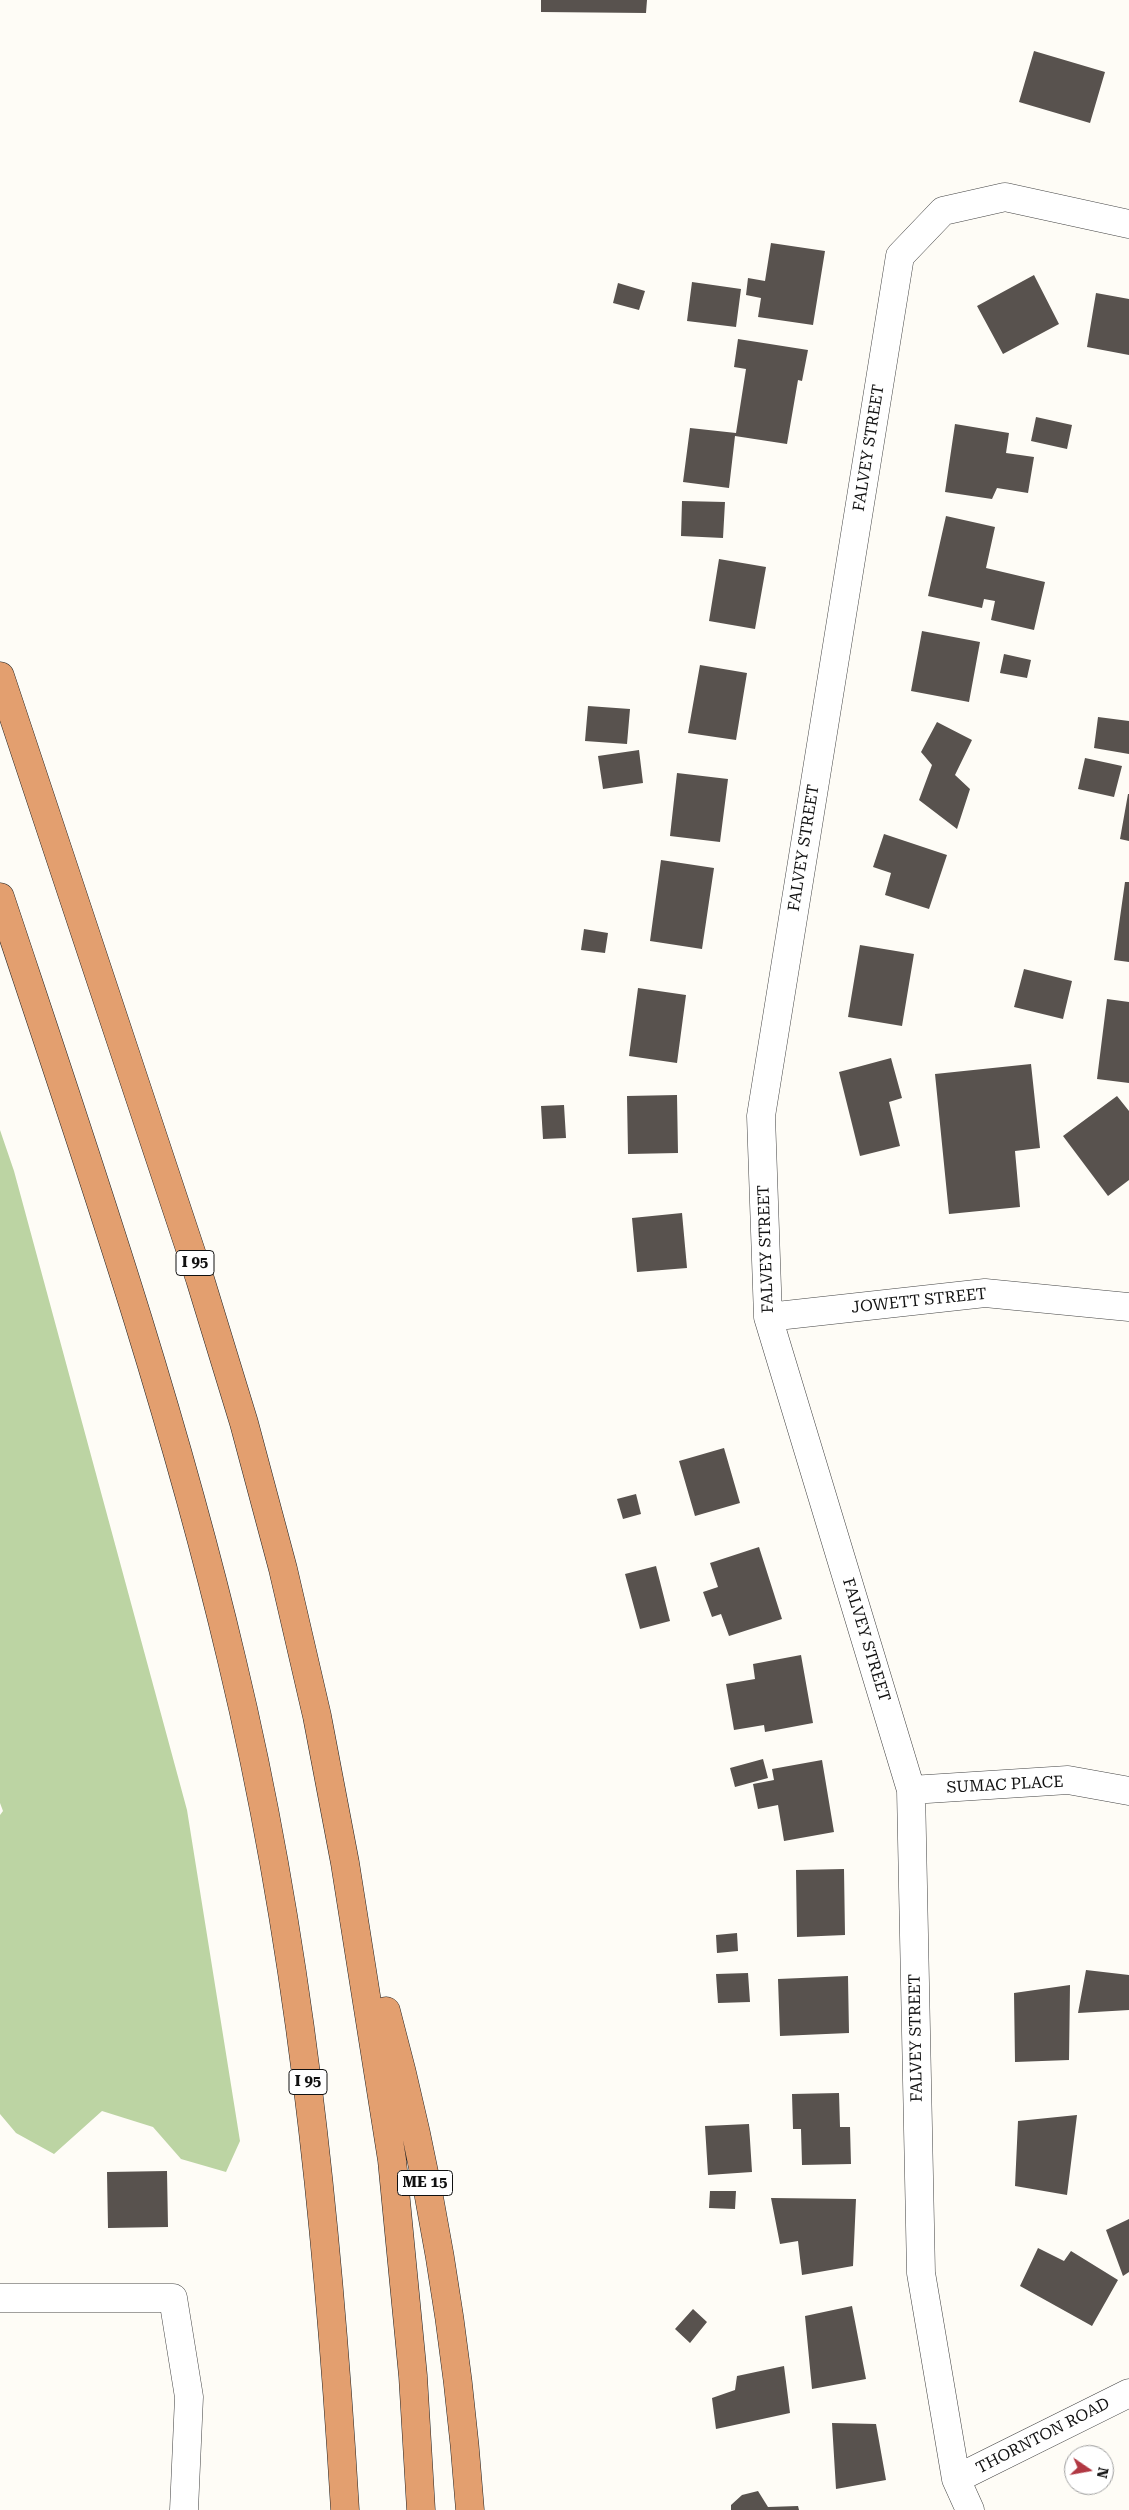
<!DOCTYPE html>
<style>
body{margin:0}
#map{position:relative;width:1129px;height:2510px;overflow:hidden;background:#fefcf6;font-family:"Roboto Serif",serif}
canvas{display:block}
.north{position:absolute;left:1064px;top:2445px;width:50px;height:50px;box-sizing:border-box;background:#fff;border:1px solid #a0a0a0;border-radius:50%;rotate:102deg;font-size:14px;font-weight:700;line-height:20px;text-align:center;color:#111}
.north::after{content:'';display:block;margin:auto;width:18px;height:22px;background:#b13843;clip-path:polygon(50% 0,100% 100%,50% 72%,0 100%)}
</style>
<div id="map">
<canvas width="1129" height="2510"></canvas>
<div class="north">N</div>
</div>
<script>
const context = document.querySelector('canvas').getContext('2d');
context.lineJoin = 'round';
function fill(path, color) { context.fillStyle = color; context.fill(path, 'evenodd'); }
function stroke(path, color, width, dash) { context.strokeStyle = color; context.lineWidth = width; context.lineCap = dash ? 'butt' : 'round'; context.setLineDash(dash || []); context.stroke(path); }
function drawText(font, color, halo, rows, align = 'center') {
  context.font = font + ' "Roboto Serif",serif'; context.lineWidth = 5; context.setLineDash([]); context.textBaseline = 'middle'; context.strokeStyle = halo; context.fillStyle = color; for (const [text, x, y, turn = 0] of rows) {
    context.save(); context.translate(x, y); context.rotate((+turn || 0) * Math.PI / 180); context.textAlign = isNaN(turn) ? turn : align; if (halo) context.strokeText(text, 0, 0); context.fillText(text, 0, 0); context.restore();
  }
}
fill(new Path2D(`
 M0 1130 14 1171 187 1810 240 2141 226 2172 181 2159 153 2127 102 2111 54 2154 16 2133 0 2114V1815L3 1811 0 1803Z`), '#bcd4a3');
fill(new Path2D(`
 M541 0H647L646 13 541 12Z
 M1034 51 1105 72 1090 123 1019 102Z
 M771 243 825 251 813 325 758 317 761 298 746 295 748 278 765 281Z
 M1034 275 1059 324 1003 354 977 306Z
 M692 282 741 289 736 327 687 321Z
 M618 283 645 291 639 310 613 303Z
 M1096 293 1129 299V355L1087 347Z
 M738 339 808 350 802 381 798 380 787 444 735 436 729 488 683 482 690 428 736 433 746 369 734 367Z
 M1036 417 1072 425 1067 449 1031 441Z
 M955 424 1009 433 1006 453 1034 457 1028 493 997 488 992 499 945 492Z
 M682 501 725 502 723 538 681 536Z
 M946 516 995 527 986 568 1045 582 1034 630 991 620 995 601 984 599 982 608 928 596Z
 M719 559 766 567 755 629 709 621Z
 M922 631 980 642 969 702 911 691Z
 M1004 654 1031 660 1027 678 1000 673Z
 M700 665 747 673 736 740 688 733Z
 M588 706 630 709 627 744 585 741Z
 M1098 717 1129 721V754L1094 748Z
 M937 722 972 740 955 775 970 789 957 829 919 800 932 765 921 752Z
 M639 750 643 783 603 789 598 756Z
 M1085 758 1122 766 1114 797 1078 789Z
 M677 773 728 779 720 842 670 836Z
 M1128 794H1129V841L1120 839Z
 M884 834 947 855 929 909 885 895 891 873 873 867Z
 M661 860 714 868 702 949 650 941Z
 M1125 882H1129V962L1114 960Z
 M584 929 608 933 605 953 581 950Z
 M860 945 914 954 902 1026 848 1017Z
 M1024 969 1072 981 1063 1019 1014 1007Z
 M638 988 686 995 677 1063 629 1056Z
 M1107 999 1129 1002V1083L1097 1079Z
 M891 1058 902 1098 889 1102 900 1146 860 1156 839 1072Z
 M1031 1064 1040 1148 1015 1151 1020 1207 949 1214 935 1074Z
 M677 1095 678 1153 628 1154 627 1096Z
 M1117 1096 1129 1111V1180L1108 1196 1063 1136Z
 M564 1105 566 1138 543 1139 541 1106Z
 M682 1213 687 1268 637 1272 632 1218Z
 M724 1448 740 1503 695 1516 679 1461Z
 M636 1494 641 1514 623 1519 617 1499Z
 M759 1547 782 1619 729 1636 721 1614 712 1617 703 1592 718 1587 710 1563Z
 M656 1566 670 1621 640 1629 625 1574Z
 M801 1655 813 1723 765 1732 764 1725 734 1730 726 1684 755 1679 753 1664Z
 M763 1759 768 1778 735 1787 730 1768Z
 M822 1760 834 1832 784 1841 778 1805 758 1809 753 1784 774 1780 772 1769Z
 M844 1869 845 1935 797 1937 796 1870Z
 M737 1933 738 1951 717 1953 716 1935Z
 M1086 1970 1129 1975V2010L1078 2013Z
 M748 1973 750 2002 718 2003 716 1974Z
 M848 1976 849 2033 780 2036 778 1979Z
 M1070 1985 1069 2060 1015 2062 1014 1993Z
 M839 2093 840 2127H850L851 2164 802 2165 801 2129H793L792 2094Z
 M1077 2115 1067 2195 1015 2186 1018 2121Z
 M749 2124 752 2172 708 2175 705 2126Z
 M167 2171 168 2227 108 2228 107 2172Z
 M710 2191H736L735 2209 709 2208Z
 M771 2198 856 2199 853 2266 802 2275 798 2241 780 2244Z
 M1129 2219V2272L1123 2276 1106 2230Z
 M1038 2248 1064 2261 1071 2251 1118 2280 1092 2326 1020 2286Z
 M852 2306 866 2379 812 2389 805 2316Z
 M693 2309 707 2322 690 2343 675 2329Z
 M784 2366 790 2413 716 2429 712 2398 735 2390 737 2376Z
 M832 2423 876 2424 886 2480 836 2489Z
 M758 2491 768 2507 798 2506 799 2510H731V2505L742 2495Z`), '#58524e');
const minor = new Path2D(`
 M768 1317 985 1293 1129 1307
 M911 1790 1068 1780 1129 1791
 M0 2298H173L189 2397 184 2510
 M956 2479 1129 2393
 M970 2510 956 2479 921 2273 911 1790 768 1317 761 1116 900 256 943 211 1005 197 1129 224`);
const highway = new Path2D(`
 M0 676 200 1279 244 1423 283 1569 317 1716 345 1863 392 2160 413 2376 421 2510
 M0 897C84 1150 171 1402 232 1661 299 1940 328 2225 345 2510
 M386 2011C430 2173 458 2343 470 2510`);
stroke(minor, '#444', 29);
stroke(highway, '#222', 29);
stroke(minor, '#fff', 28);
stroke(highway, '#e39f6f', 28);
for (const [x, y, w] of [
 [195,1263,38],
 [308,2082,38],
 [425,2183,55]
]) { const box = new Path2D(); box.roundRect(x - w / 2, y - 12.5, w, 25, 4); context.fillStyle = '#fff'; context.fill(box); stroke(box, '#111', 1); }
drawText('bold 15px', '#111', null, [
 ["I 95",195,1263],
 ["I 95",308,2082],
 ["ME 15",425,2183]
]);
drawText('16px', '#111', '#fff', [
 ["FALVEY STREET",869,448,-81],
 ["FALVEY STREET",804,848,-81],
 ["FALVEY STREET",766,1249,-92],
 ["JOWETT STREET",919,1301,-6],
 ["FALVEY STREET",866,1640,73],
 ["SUMAC PLACE",1005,1785,-3],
 ["FALVEY STREET",916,2038,-91],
 ["THORNTON ROAD",1043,2436,-27]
]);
</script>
